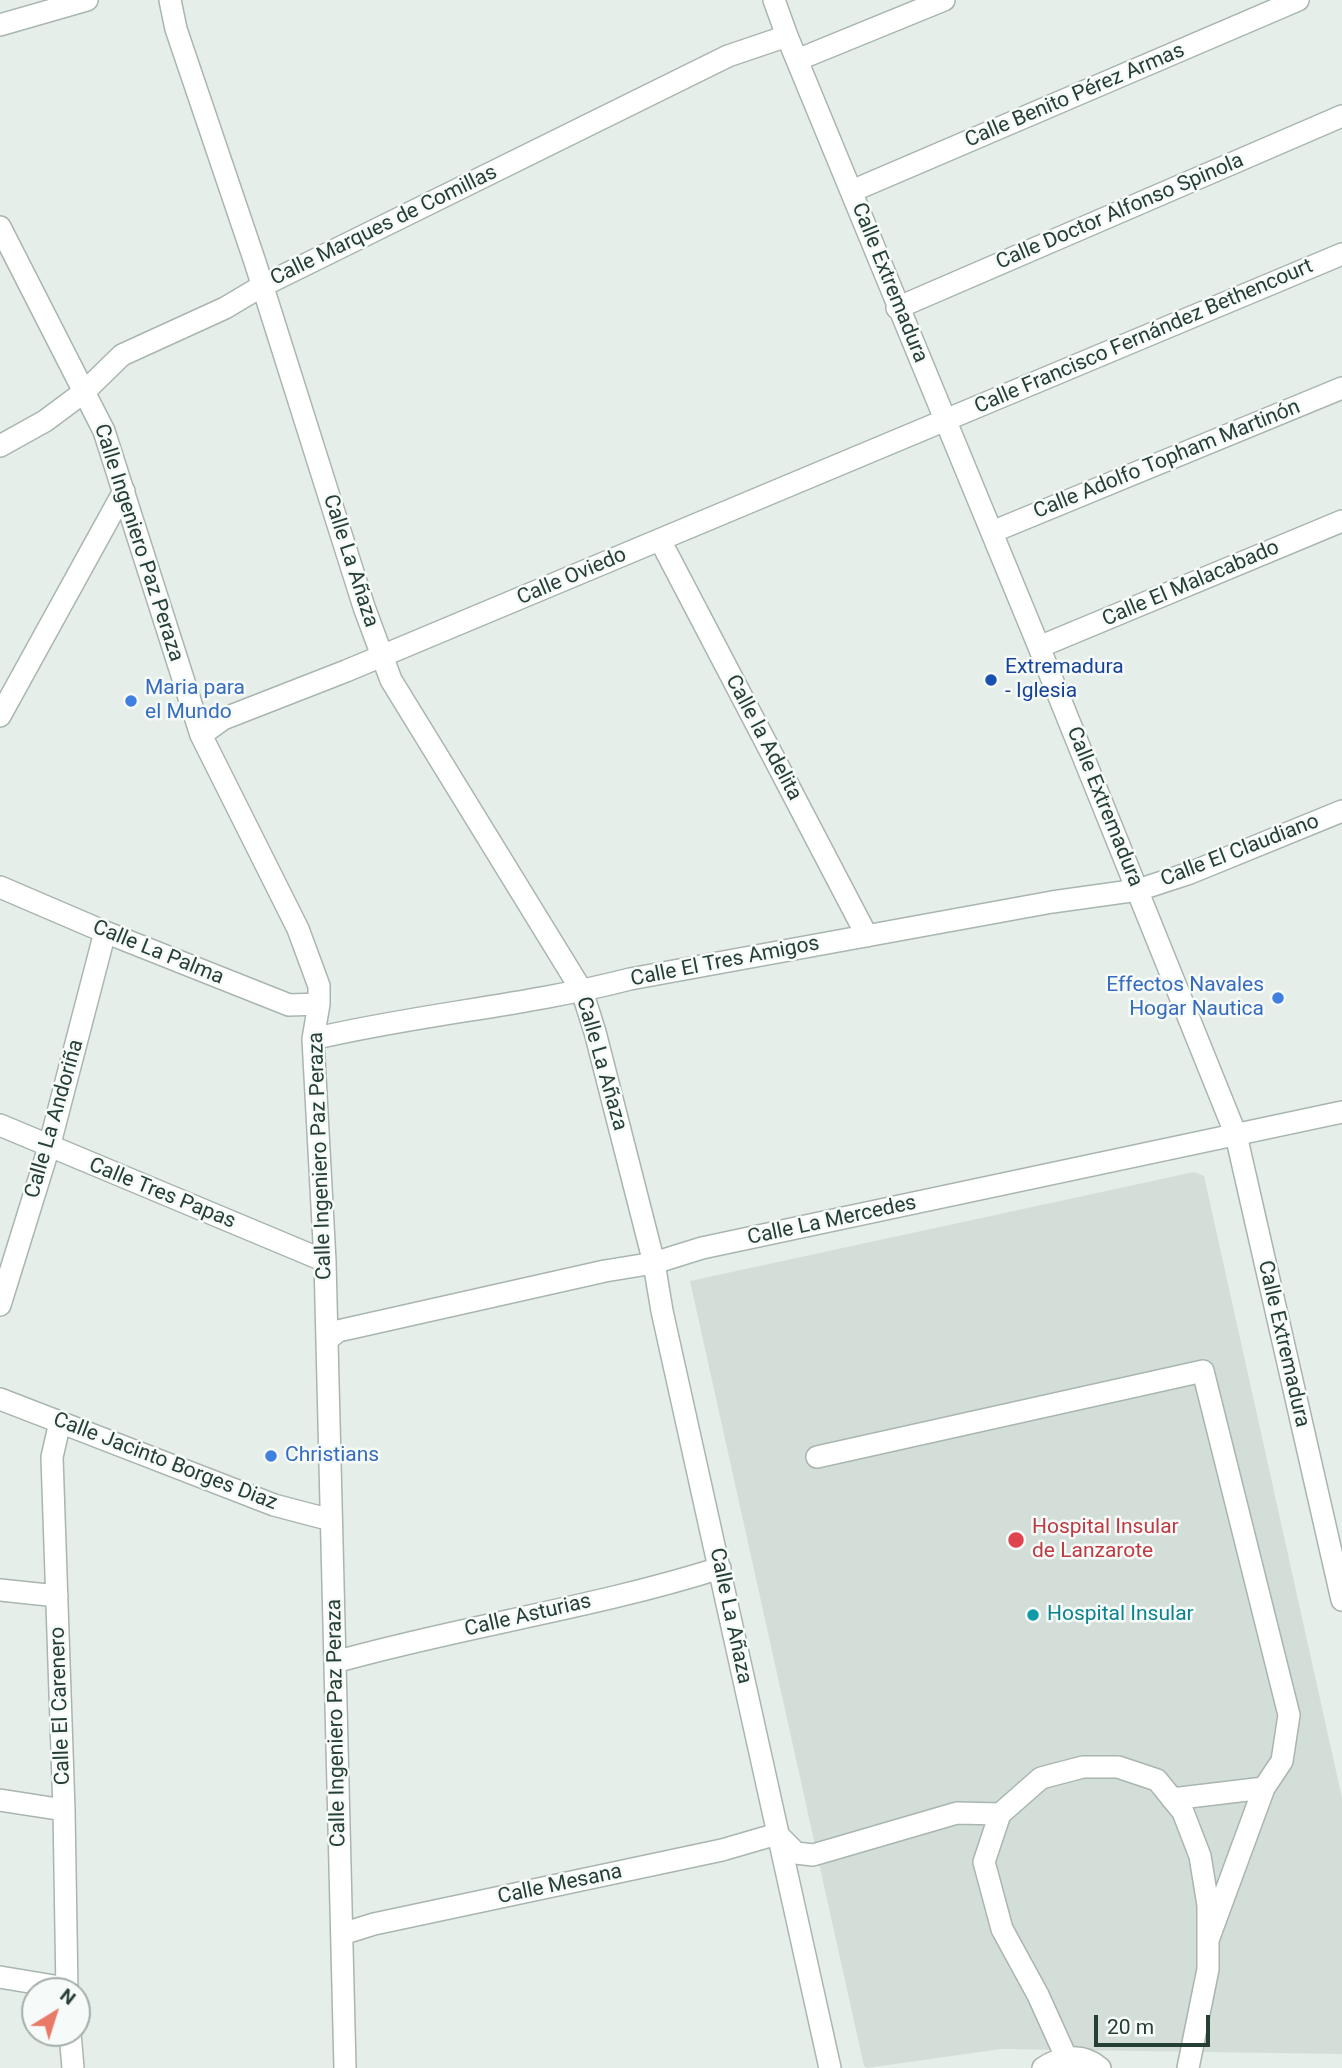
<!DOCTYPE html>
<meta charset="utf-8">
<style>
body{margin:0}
#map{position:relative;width:1342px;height:2068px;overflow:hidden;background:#e6eee9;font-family:Roboto,sans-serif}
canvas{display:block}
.north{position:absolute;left:21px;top:1977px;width:70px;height:70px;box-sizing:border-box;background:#f6faf8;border:2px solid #a3afaa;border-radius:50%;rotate:38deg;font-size:19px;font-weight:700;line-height:28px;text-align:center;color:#263f35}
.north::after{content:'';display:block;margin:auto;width:24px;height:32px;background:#e97a68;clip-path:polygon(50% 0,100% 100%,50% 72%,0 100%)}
.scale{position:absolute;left:1094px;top:2015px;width:116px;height:32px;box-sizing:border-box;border:4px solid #263f35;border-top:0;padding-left:9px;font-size:21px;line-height:24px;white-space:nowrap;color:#263f35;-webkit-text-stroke:5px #f6faf8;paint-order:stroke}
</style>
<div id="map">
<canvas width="1342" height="2068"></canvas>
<div class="north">N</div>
<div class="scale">20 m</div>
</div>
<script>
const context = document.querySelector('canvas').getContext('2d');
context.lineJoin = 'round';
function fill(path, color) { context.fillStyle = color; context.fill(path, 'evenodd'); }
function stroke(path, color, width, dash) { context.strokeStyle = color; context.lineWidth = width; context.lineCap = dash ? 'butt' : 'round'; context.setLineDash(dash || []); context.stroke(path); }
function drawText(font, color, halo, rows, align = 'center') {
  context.font = font + ' Roboto,sans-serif'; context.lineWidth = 5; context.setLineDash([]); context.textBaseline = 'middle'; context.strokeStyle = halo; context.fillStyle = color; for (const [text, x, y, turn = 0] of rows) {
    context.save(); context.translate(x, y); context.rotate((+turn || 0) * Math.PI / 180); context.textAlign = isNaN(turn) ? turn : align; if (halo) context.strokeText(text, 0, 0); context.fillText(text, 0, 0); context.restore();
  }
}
fill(new Path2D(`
 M1194 1172 1204 1176 1342 1798V2054L1001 2049 867 2068 864 2066 690 1281Z`), '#d4ded8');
const service = new Path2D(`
 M817 1457 1203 1371 1289 1715 1282 1761 1264 1788 1208 1940
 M1172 1799 1264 1788
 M1000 1814 984 1862 1002 1929 1038 1995 1066 2057
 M777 1834 796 1853 813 1855 957 1813 1000 1814 1041 1778 1083 1767H1118L1157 1780 1183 1812 1200 1856 1208 1905V1969L1188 2068`);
const minor = new Path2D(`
 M170 0 176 29 255 262 364 607 391 680 582 991 595 1032 654 1263 662 1311 830 2068
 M774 0 787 36 1039 647 1236 1135 1342 1600
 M797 60 944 0
 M852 191 1298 0
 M0 227 104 431 201 735 298 929 319 986V1004L313 1039 325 1261 345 2068
 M897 308 1342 116
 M0 446 45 421 84 392 122 355 225 308 262 286 728 56 787 36
 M992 532 1342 388
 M660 540 867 936
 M1039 647 1342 521
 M0 716 124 491
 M201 735 223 719 346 671 1342 254
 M0 887 105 932 289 1005 319 1004
 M313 1039C418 1014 526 1006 630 979L1052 902 1138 890 1190 873 1342 811
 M0 1125 325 1261
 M0 1305 49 1147 105 932
 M327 1340 338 1331 605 1271 654 1263 702 1248 1342 1112
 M0 1399 274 1505 331 1520
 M60 1422 52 1457 64 1810 67 1991
 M0 1590 57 1596
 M335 1662C462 1626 594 1608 720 1568
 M0 1800 64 1810
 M342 1934 374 1924 722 1850 777 1834
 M0 1977 66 1988
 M70 2033 73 2068`);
const tertiary = new Path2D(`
 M0 25 87 0
 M1043 2068C1060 2056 1083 2053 1100 2068`);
stroke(service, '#a9b6af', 24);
stroke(minor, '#a9b6af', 24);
stroke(tertiary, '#a9b6af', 24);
stroke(service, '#fff', 21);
stroke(minor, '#fff', 21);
stroke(tertiary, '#fff', 21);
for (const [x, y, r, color] of [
 [991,680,7,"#1a4fb4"],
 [131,701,7,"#3f7fe0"],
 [1278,998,7,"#3f7fe0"],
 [271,1456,7,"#3f7fe0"],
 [1016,1540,9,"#e0444e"],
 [1033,1615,7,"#0f9aa8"]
]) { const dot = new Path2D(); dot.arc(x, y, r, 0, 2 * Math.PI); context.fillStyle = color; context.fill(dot); stroke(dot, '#f6faf8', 2.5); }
drawText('21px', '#263f35', '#f6faf8', [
 ["Calle Benito Pérez Armas",1075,96,-23],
 ["Calle Doctor Alfonso Spinola",1120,212,-23],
 ["Calle Marques de Comillas",384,226,-26],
 ["Calle Extremadura",889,283,68],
 ["Calle Francisco Fernández Bethencourt",1144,337,-23],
 ["Calle Adolfo Topham Martinón",1167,460,-22],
 ["Calle Ingeniero Paz Peraza",138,543,72],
 ["Calle La Añaza",350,561,72],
 ["Calle Oviedo",572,577,-23],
 ["Calle El Malacabado",1191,584,-23],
 ["Calle la Adelita",763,738,62],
 ["Calle Extremadura",1104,807,68],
 ["Calle El Claudiano",1240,851,-21],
 ["Calle La Palma",158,953,22],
 ["Calle El Tres Amigos",725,962,-11],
 ["Calle La Añaza",601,1064,74],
 ["Calle La Andoriña",55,1119,-74],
 ["Calle Ingeniero Paz Peraza",321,1156,-92],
 ["Calle Tres Papas",162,1194,22],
 ["Calle La Mercedes",832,1221,-12],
 ["Calle Extremadura",1283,1344,77],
 ["Calle Jacinto Borges Diaz",165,1462,21],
 ["Calle Asturias",528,1616,-13],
 ["Calle La Añaza",730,1616,78],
 ["Calle El Carenero",61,1706,-92],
 ["Calle Ingeniero Paz Peraza",337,1723,-91],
 ["Calle Mesana",560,1885,-12]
]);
drawText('21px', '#164399', '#f6faf8', [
 ["Extremadura",1005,668],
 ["- Iglesia",1005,692]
], 'left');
drawText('21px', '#366cbe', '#f6faf8', [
 ["Maria para",145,689],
 ["el Mundo",145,713],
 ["Effectos Navales",1264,986,"right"],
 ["Hogar Nautica",1264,1010,"right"],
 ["Christians",285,1456]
], 'left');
drawText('21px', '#be3a42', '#f6faf8', [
 ["Hospital Insular",1032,1528],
 ["de Lanzarote",1032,1552]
], 'left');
drawText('21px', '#0d838f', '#f6faf8', [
 ["Hospital Insular",1047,1615]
], 'left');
</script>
